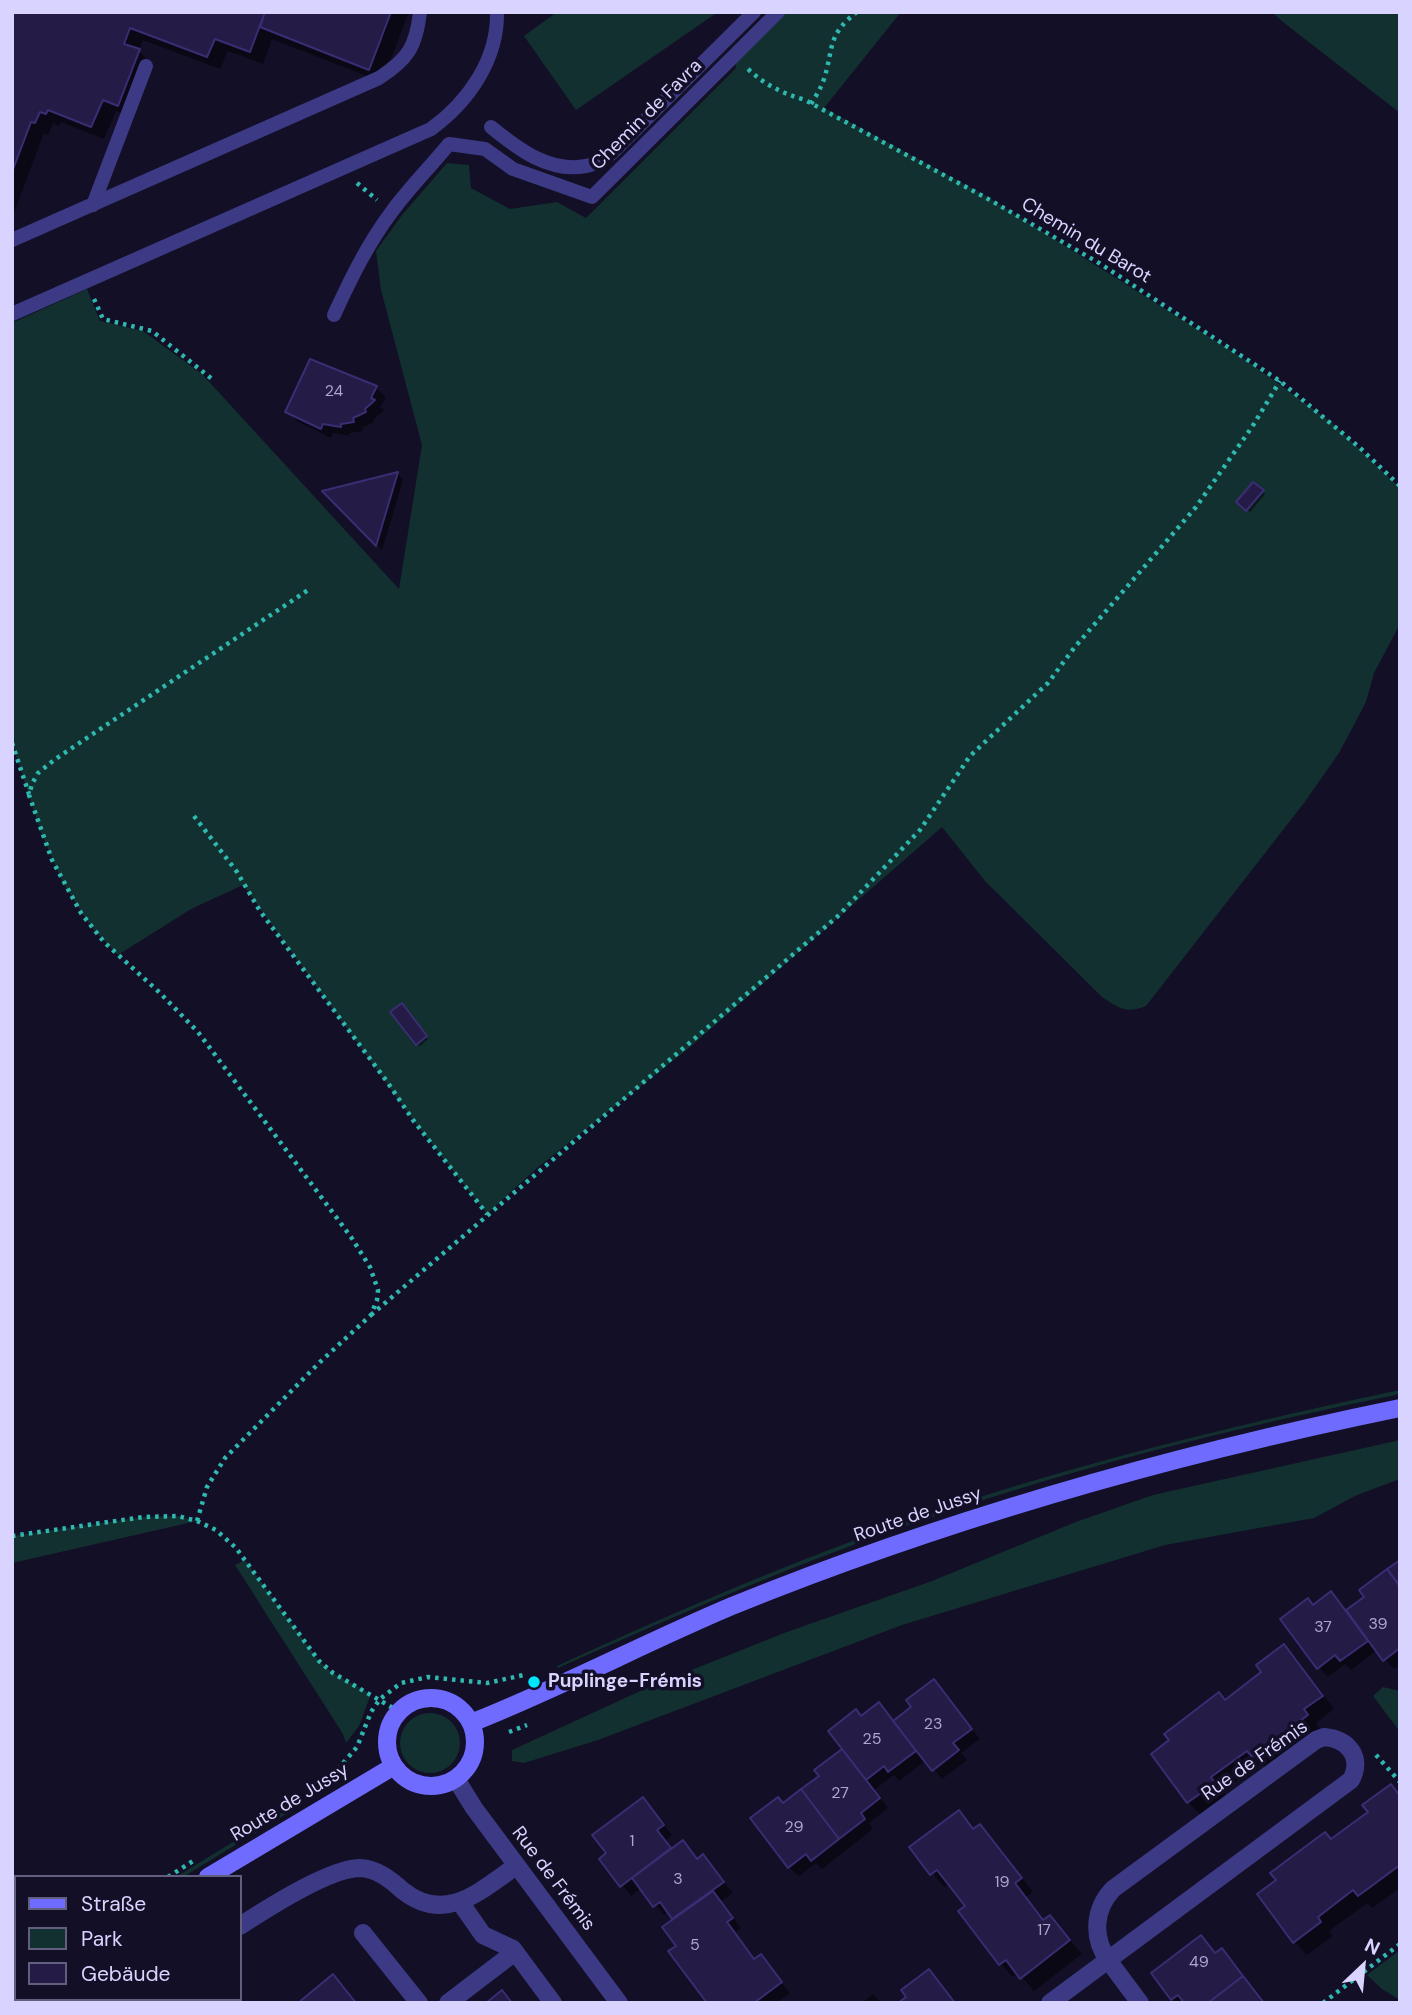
<!DOCTYPE html>
<meta charset="utf-8">
<style>
body{margin:0}
#map{position:relative;width:1412px;height:2015px;overflow:hidden;background:#130f26;font-family:"DM Sans",sans-serif}
canvas{display:block}
.frame{position:absolute;inset:0;border:14px solid #d9d4ff;pointer-events:none}
.legend{position:absolute;left:14px;top:1875px;width:228px;height:126px;box-sizing:border-box;background:#130f26;border:2px solid #625e7d;margin:0;padding:9px 12px;list-style:none;font-size:21px;color:#d9d4ff}
.legend li{display:flex;align-items:center;gap:14px;height:35px}
.legend b{width:35px;border:2px solid #625e7d}
.north{position:absolute;left:1328px;top:1931px;width:70px;height:70px;-webkit-text-stroke:5px #130f26;paint-order:stroke;rotate:26deg;font-size:19px;font-weight:700;line-height:28px;text-align:center;color:#d9d4ff}
.north::after{content:'';display:block;margin:auto;width:24px;height:32px;background:#d9d4ff;clip-path:polygon(50% 0,100% 100%,50% 72%,0 100%)}
</style>
<div id="map">
<canvas width="1412" height="2015"></canvas>
<div class="frame"></div>
<ul class="legend">
<li><b style="height:9px;background:#6f6bff"></b>Straße</li>
<li><b style="height:19px;background:#12302f"></b>Park</li>
<li><b style="height:19px;background:#241b47"></b>Gebäude</li>
</ul>
<div class="north">N</div>
</div>
<script>
const context = document.querySelector('canvas').getContext('2d');
context.lineJoin = 'round';
function fill(path, color) { context.fillStyle = color; context.fill(path, 'evenodd'); }
function stroke(path, color, width, dash) { context.strokeStyle = color; context.lineWidth = width; context.lineCap = dash ? 'butt' : 'round'; context.setLineDash(dash || []); context.stroke(path); }
function drawText(font, color, halo, rows, align = 'center') {
  context.font = font + ' "DM Sans",sans-serif'; context.lineWidth = 7; context.setLineDash([]); context.textBaseline = 'middle'; context.strokeStyle = halo; context.fillStyle = color; for (const [text, x, y, turn = 0] of rows) {
    context.save(); context.translate(x, y); context.rotate((+turn || 0) * Math.PI / 180); context.textAlign = isNaN(turn) ? turn : align; if (halo) context.strokeText(text, 0, 0); context.fillText(text, 0, 0); context.restore();
  }
}
fill(new Path2D(`
 M557 12H718L576 110 524 36Z
 M778 12H901L824 108 986 196 1243 358 1331 422 1400 488V624L1374 673 1366 702 1339 753 1304 803 1146 1006C1126 1014 1119 1008 1102 997L985 881 942 827 689 1048 537 1168 487 1214 413 1120 243 885 191 909 118 955 91 927 63 883 41 833 12 743V323L87 289 100 321 143 331 202 374 399 589 422 445 381 290 376 251 402 215 447 163 469 165 471 188 510 209 557 202 586 218 736 68 734 56Z
 M1272 12H1400V113L1283 22Z
 M1400 1390V1394C1253 1424 1108 1459 965 1506 826 1551 692 1608 558 1668L557 1666C690 1605 825 1547 964 1502 1107 1456 1253 1421 1400 1390Z
 M1400 1440V1479L1357 1495 1314 1518 1165 1545 902 1625 598 1740 524 1763 512 1761V1750L649 1687 784 1633 932 1581 1076 1522 1153 1495Z
 M178 1516 197 1521 12 1563V1536L143 1517Z
 M245 1560 319 1661 333 1673 371 1694 359 1726 346 1743 343 1734 235 1565Z
 M1383 1687 1400 1691V1732L1373 1696Z
 M400 1743a30 30 0 1 1 60 0a30 30 0 1 1-60 0Z
 M290 1807 291 1811 183 1877H176Z
 M1400 1950V2000L1382 1989 1367 1975Z`), '#12302f');
fill(new Path2D(`
 M12 12H409L382 82 272 39 263 64 228 51 220 69 143 40 139 51 152 64 131 118 116 111 104 139 61 122 59 126 53 123 48 135 44 133 12 218Z
 M311 362 376 388 386 397 380 407 384 410 373 420 374 422 362 428 363 431 349 433 350 436 333 433 331 438 297 421 287 411Z
 M398 474 403 480 382 550 325 492Z
 M1253 484 1265 494 1250 512 1239 502Z
 M404 1008 428 1039 420 1046 417 1044Z
 M1400 1562V1665L1394 1669 1377 1650 1351 1670 1345 1664 1328 1677 1319 1668 1314 1606 1331 1594 1347 1611 1366 1597 1361 1590Z
 M1284 1647 1297 1659 1334 1709 1316 1723 1320 1729 1266 1768 1261 1763 1223 1791 1227 1796 1201 1815 1188 1802 1153 1755 1264 1672Z
 M934 1681 980 1739 961 1753 967 1760 942 1779 926 1760 899 1781 894 1775 874 1790 888 1808 869 1823 873 1829 822 1869 816 1863 799 1876 789 1867 784 1805 821 1776 845 1749 862 1718 888 1714 894 1722 914 1707Z
 M1390 1786 1400 1796V1888L1372 1908 1367 1903 1329 1931 1333 1936 1307 1955 1295 1942 1332 1841 1370 1812Z
 M643 1799 672 1835 666 1841 672 1850 683 1842 698 1860 703 1856 733 1893 721 1901 741 1928 735 1932 756 1960 760 1956 790 1993 776 2003H709L678 1947 675 1919 669 1911 664 1915 642 1888 631 1896 601 1859 609 1854Z
 M958 1812 975 1830 980 1826 993 1839 1033 1892 1026 1897 1045 1921 1050 1917 1082 1954 1034 1991 1018 1973 1013 1977 1001 1964 961 1912 968 1906 949 1883 944 1887 912 1848Z
 M1201 1937 1216 1954 1222 1950 1231 1959 1264 2003H1176L1173 1999 1153 1973Z
 M873 1994 881 2003H862Z`), '#0007');
const building = new Path2D(`
 M12 12H265L250 52 215 39 207 57 130 28 124 44 140 49 118 106 103 100 91 127 48 110 46 114 40 112 35 123 31 122 12 172Z
 M265 12H391L369 70 260 27Z
 M310 359 377 386 371 398 375 400 365 409 366 412 353 418 354 422 341 424V427L323 424 321 429 285 412Z
 M398 472 376 546 322 491Z
 M1253 482 1264 490 1246 511 1236 502Z
 M402 1003 427 1036 416 1045 390 1012Z
 M1400 1560V1586L1387 1569Z
 M1387 1569 1400 1587V1648L1383 1661 1346 1610 1364 1597 1359 1590Z
 M1331 1591 1368 1641 1340 1661 1335 1655 1317 1669 1280 1619 1308 1598 1313 1605Z
 M1284 1644 1323 1696 1304 1709 1308 1715 1252 1757 1247 1751 1211 1777 1215 1783 1187 1803 1151 1754 1169 1740 1164 1734 1219 1692 1225 1700 1261 1672 1256 1665Z
 M934 1679 972 1729 953 1743 959 1750 932 1771 893 1721 911 1707 906 1700Z
 M879 1702 916 1751 888 1772 884 1766 866 1780 828 1731 856 1709 861 1716Z
 M842 1749 880 1798 861 1813 865 1819 839 1839 801 1789 819 1776 814 1770Z
 M1391 1784 1400 1796V1865L1358 1896 1353 1890 1318 1917 1321 1922 1293 1943 1257 1894 1276 1880 1270 1873 1325 1832 1331 1839 1368 1812 1362 1805Z
 M801 1789 839 1839 811 1861 806 1854 788 1868 750 1818 778 1797 783 1803Z
 M643 1797 664 1825 657 1830 671 1848 620 1887 599 1859 606 1853 592 1835Z
 M959 1810 973 1829 980 1824 1022 1878 1015 1883 1043 1920 1050 1915 1070 1940 1020 1979 1006 1960 999 1965 958 1911 965 1906 937 1870 930 1875 909 1847Z
 M683 1840 697 1859 703 1854 724 1882 672 1919 660 1902 653 1907 632 1878Z
 M713 1891 733 1918 727 1922 754 1959 761 1954 782 1982 754 2003H707L668 1951 676 1946 662 1927Z
 M1201 1935 1215 1953 1222 1948 1243 1976 1208 2003H1184L1178 1995 1171 2000 1151 1973Z
 M929 1969 955 2003H898L906 1997 901 1990Z
 M333 1974 356 2003H298Z
 M1243 1976 1264 2003H1208Z
 M502 1990 512 2003H486Z`);
fill(building, '#241b47');
stroke(building, '#3b2d73', 2);
stroke(new Path2D(`
 M748 69C765 85 782 93 805 100L990 200 1099 263 1280 381 1359 447 1400 486
 M811 104C816 96 821 88 824 79 834 47 827 35 857 12
 M357 183 377 200
 M94 299 103 319 152 331 212 379
 M12 743 29 794
 M194 816 237 872 260 911 388 1083 413 1120 487 1214
 M371 1315 838 916 920 830 970 756 1048 683 1074 648 1196 507 1252 427 1280 381
 M197 1521 207 1487 225 1458 320 1362 371 1315 377 1300 378 1290 370 1267 351 1237 198 1032 159 992 104 942 81 913 52 860 29 795 32 784 38 773 54 760 311 588
 M12 1536 143 1517 178 1516 197 1521 216 1530 236 1548 319 1661 333 1673 398 1711
 M509 1732 527 1725
 M1376 1755 1400 1782
 M332 1776 357 1747 371 1712 380 1699 401 1683 428 1677 487 1683 524 1675
 M168 1877 193 1861
 M56 2003 61 1999
 M1323 2003 1400 1944`), '#2fb8b0', 4.5, [3.5, 5]);
stroke(new Path2D(`
 M491 127C518 149 549 173 586 166 594 165 604 158 611 154L754 12
 M93 205 146 66
 M12 240 379 78C408 59 416 47 420 12
 M12 314 431 129C468 102 498 60 497 12
 M334 315C351 278 368 243 393 210 410 187 431 166 449 144L485 149 513 169 592 197 778 12`), '#3d3a85', 14);
stroke(new Path2D(`
 M363 1933 419 2003
 M448 2003 515 1952`), '#3d3a85', 18);
stroke(new Path2D(`
 M1324 1737C1349 1739 1363 1758 1351 1780L1108 1960C1092 1937 1094 1909 1113 1889L1316 1740Z
 M456 1779 474 1808 619 2003
 M460 1902 483 1935 513 1949 553 2003
 M240 1926C266 1909 330 1868 360 1868 377 1869 390 1879 402 1890 445 1925 480 1891 516 1866
 M124 2003 129 1999
 M1050 2003 1108 1960 1140 2003`), '#3d3a85', 18);
stroke(new Path2D(`
 M387 1742a44 44 0 1 1 88 0a44 44 0 1 1-88 0Z
 M471 1723C560 1688 644 1643 732 1606 949 1518 1171 1455 1400 1408
 M208 1877 394 1766
 M21 2003 25 1999`), '#6f6bff', 18);
for (const [x, y, r, color] of [
 [534,1682,7,"#00e5ff"]
]) { const dot = new Path2D(); dot.arc(x, y, r, 0, 2 * Math.PI); context.fillStyle = color; context.fill(dot); stroke(dot, '#130f26', 2.5); }
drawText('16px', '#aca6d1', null, [
 ["24",334,392],
 ["39",1378,1625],
 ["37",1323,1628],
 ["23",933,1725],
 ["25",872,1740],
 ["27",840,1794],
 ["29",794,1828],
 ["1",632,1842],
 ["3",678,1880],
 ["19",1002,1883],
 ["17",1044,1931],
 ["5",695,1946],
 ["49",1199,1963]
]);
drawText('19px', '#d9d4ff', '#130f26', [
 ["Chemin de Favra",647,115,-45],
 ["Chemin du Barot",1086,241,31],
 ["Route de Jussy",918,1515,-19],
 ["Rue de Frémis",1255,1761,-35],
 ["Route de Jussy",290,1803,-31],
 ["Rue de Frémis",553,1879,53]
]);
drawText('bold 19px', '#d9d4ff', '#130f26', [
 ["Puplinge-Frémis",548,1682]
], 'left');
</script>
